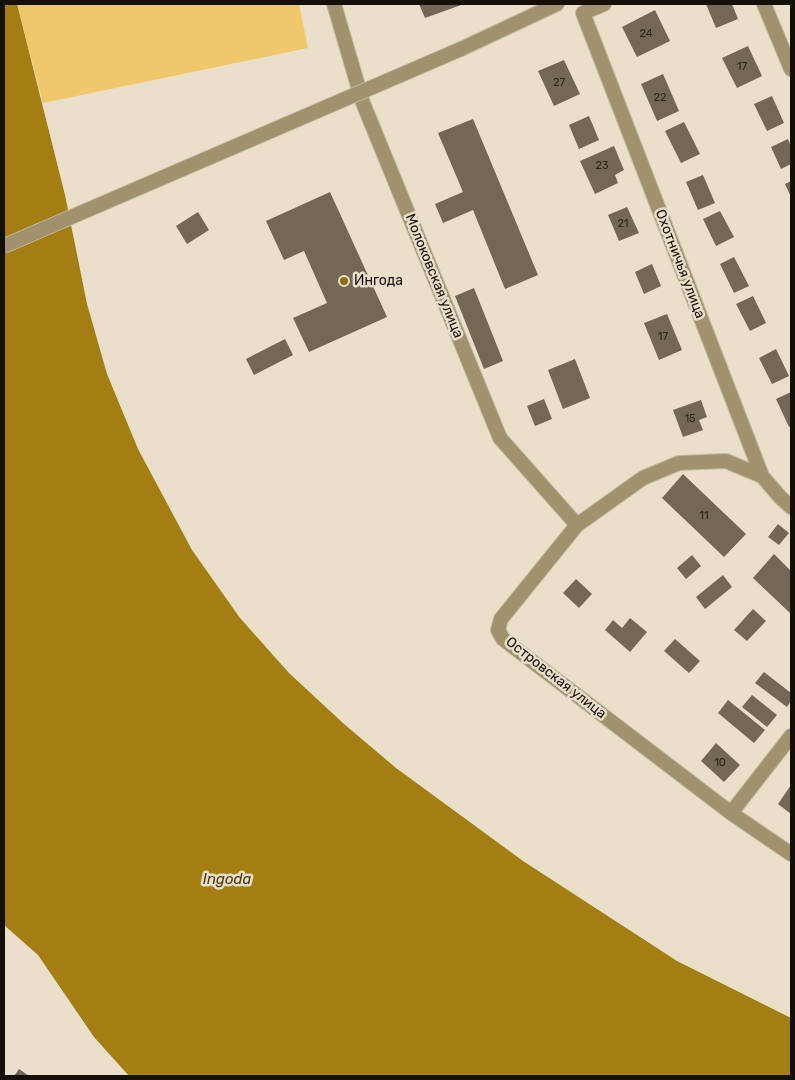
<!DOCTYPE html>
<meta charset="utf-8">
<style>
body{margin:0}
#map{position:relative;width:795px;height:1080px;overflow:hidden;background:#eadfc8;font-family:Rubik,sans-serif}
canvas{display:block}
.frame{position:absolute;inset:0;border:5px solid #141008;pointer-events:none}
</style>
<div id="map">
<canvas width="795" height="1080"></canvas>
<div class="frame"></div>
</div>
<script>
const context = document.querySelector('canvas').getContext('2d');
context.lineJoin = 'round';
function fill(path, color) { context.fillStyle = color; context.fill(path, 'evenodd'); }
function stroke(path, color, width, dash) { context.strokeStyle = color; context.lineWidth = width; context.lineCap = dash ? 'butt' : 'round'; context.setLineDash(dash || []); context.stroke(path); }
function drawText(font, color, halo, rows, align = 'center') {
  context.font = font + ' Rubik,sans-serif'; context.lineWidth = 5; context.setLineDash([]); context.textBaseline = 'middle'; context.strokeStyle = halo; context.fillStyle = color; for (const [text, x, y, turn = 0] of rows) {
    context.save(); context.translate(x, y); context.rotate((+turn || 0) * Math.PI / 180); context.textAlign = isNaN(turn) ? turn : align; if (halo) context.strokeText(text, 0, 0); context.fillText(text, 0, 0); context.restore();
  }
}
fill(new Path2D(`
 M17 4H299L308 48 43 103Z`), '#f0c86b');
fill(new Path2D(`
 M4 4H17L65 195 87 304 107 374 138 449 192 550 240 618 289 673 344 724 396 768 523 861 677 961 791 1018V1076H129L94 1037 38 955 4 925Z`), '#a47e13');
fill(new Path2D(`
 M419 4H464L425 18Z
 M706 4H732L738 19 716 28Z
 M655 10 670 41 637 57 622 27Z
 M748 46 762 76 737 88 722 58Z
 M564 60 580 94 554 106 538 71Z
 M663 74 679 111 657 121 641 84Z
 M772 96 784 123 767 131 754 104Z
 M589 116 599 140 579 149 569 125Z
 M473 119 538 275 505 289 473 210 443 223 435 204 463 192 438 133Z
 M684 122 700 154 681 163 665 131Z
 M788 139 791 147V164L781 169 771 147Z
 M614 146 624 170 615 175 618 183 595 194 580 161Z
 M703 175 715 203 698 210 686 182Z
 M791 181V197L785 184Z
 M330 192 387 317 309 352 293 318 327 303 304 251 284 260 266 221Z
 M627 207 639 233 619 241 608 215Z
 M720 211 734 237 716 246 703 219Z
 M198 212 209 230 187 244 176 226Z
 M734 257 749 286 734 293 720 264Z
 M652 264 661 286 644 294 635 272Z
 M474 288 503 361 484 369 455 296Z
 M753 296 766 323 750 331 736 304Z
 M667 314 682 350 659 360 644 323Z
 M285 339 293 355 254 375 246 359Z
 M776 349 789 376 772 384 759 358Z
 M575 359 590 398 563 409 548 370Z
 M791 392V426L789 427 776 399Z
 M544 399 552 419 535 426 527 406Z
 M701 400 707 417 699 420 703 430 683 437 673 410Z
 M683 474 746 534 724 557 662 498Z
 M778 524 789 533 779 545 768 537Z
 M774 554 791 571V614L753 578Z
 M692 555 701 566 686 579 677 568Z
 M723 575 732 587 705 609 696 597Z
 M576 579 592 594 579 608 563 593Z
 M753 609 766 621 747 641 734 630Z
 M630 618 647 632 630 652 605 630 613 620 622 628Z
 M675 639 700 661 689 673 664 651Z
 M764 672 791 693V701L787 707 755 683Z
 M752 695 777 715 767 727 742 707Z
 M728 700 765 730 754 743 718 713Z
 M716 743 740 765 724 782 701 761Z
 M791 785V814L778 804Z
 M19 1069 29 1076H14Z`), '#726854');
const minor = new Path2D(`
 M334 4 363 103 500 438 577 525
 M604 4 583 13 762 476 780 497 791 507
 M764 4 791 69
 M762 476 726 461 679 463 643 478 577 525 501 619 498 630 503 639 731 813 791 854
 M731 813 791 736`);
const tertiary = new Path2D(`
 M461 49 557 4`);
stroke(minor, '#c3baa5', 16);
stroke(tertiary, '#c3baa5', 16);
stroke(minor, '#a2916d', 14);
stroke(tertiary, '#a2916d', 14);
const tertiaryBridge = new Path2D(`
 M4 246 461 49`);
stroke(tertiaryBridge, '#c3baa5', 16, []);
stroke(tertiaryBridge, '#a2916d', 14);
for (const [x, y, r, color] of [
 [344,281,5,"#8e6d11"]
]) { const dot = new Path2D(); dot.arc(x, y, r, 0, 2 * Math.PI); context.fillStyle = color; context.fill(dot); stroke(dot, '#eadfc8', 2); }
drawText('11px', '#2c261b', null, [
 ["24",646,34],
 ["17",742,67],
 ["27",559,83],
 ["22",660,98],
 ["23",602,166],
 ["21",623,224],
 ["17",663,337],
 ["15",690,419],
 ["11",704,516],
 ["10",720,763]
]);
drawText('14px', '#141008', '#eadfc8', [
 ["Охотничья улица",680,264,69],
 ["Молоковская улица",434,276,68],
 ["Островская улица",556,678,38]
]);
drawText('14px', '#141008', '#eadfc8', [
 ["Ингода",354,281]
], 'left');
drawText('italic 15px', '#4b3a12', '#eadfc8', [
 ["Ingoda",227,880]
]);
</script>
